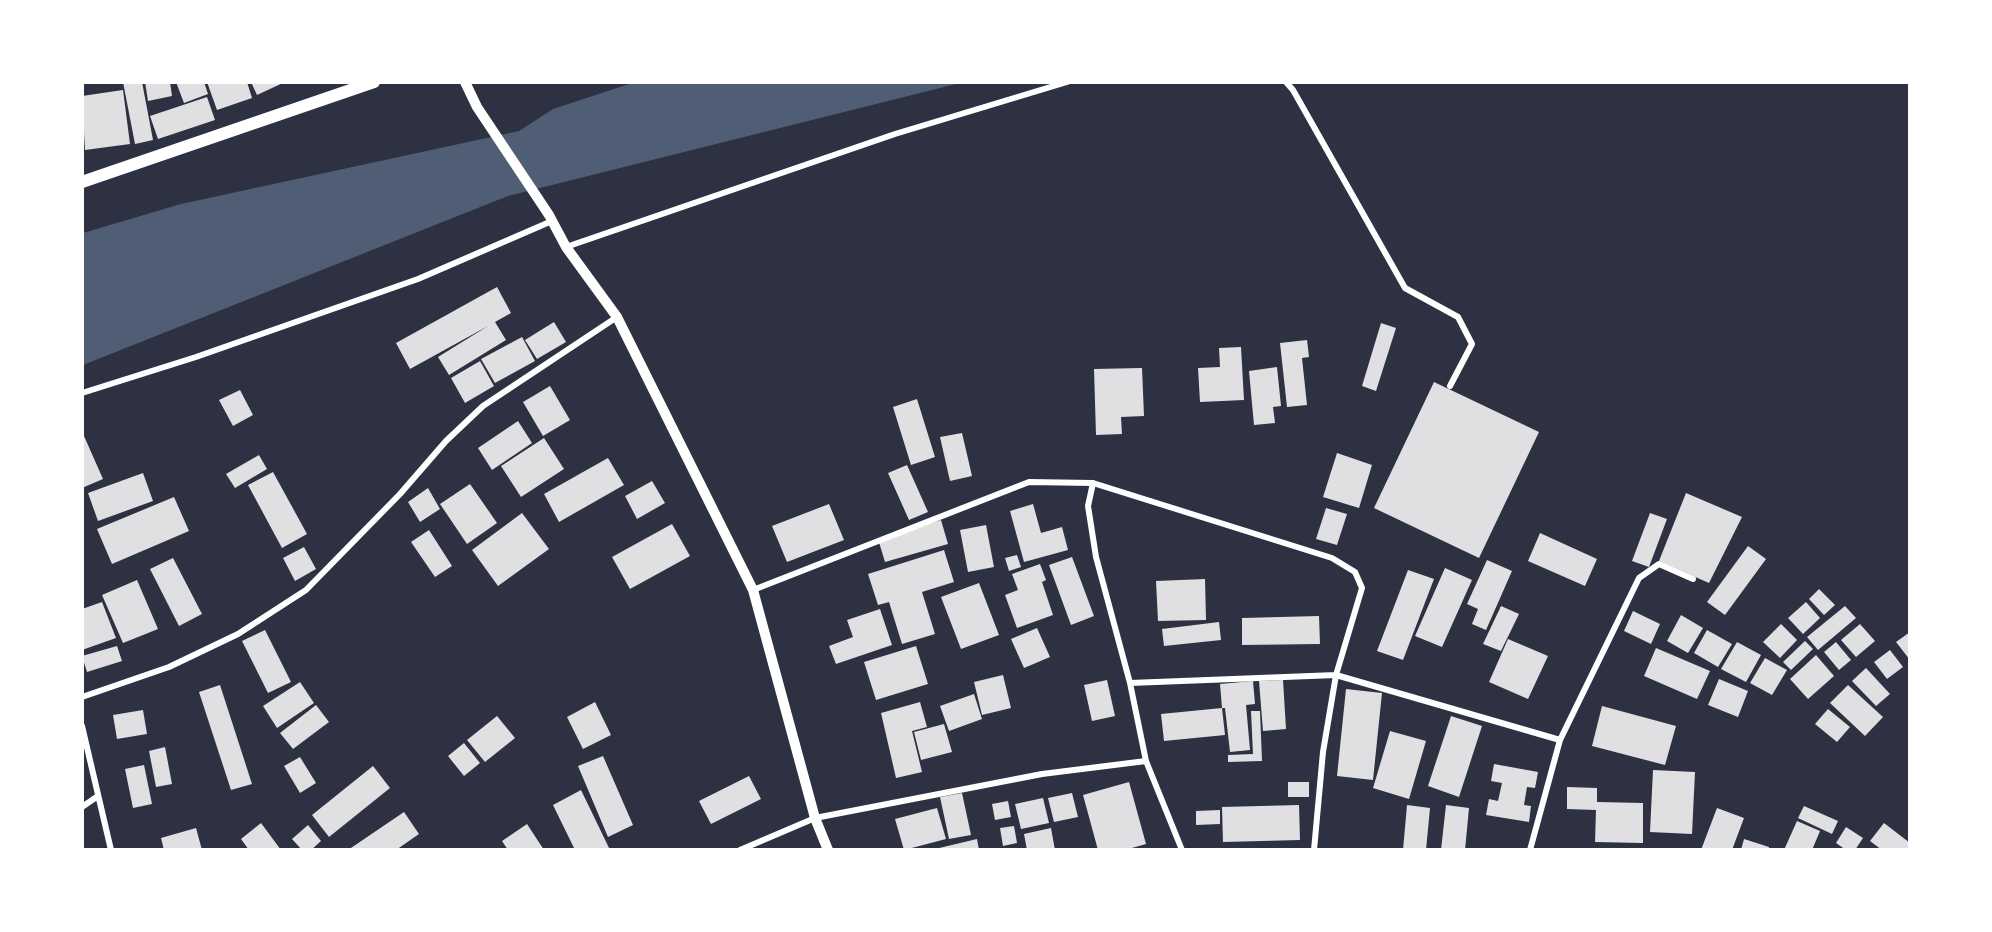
<!DOCTYPE html>
<style>
body{margin:0}
#map{position:relative;width:1992px;height:932px;overflow:hidden;background:#2d3142;font-family:"PT Serif",serif}
canvas{display:block}
.frame{position:absolute;inset:0;border:84px solid #fff;pointer-events:none}
</style>
<div id="map">
<canvas width="1992" height="932"></canvas>
<div class="frame"></div>
</div>
<script>
const context = document.querySelector('canvas').getContext('2d');
context.lineJoin = 'round';
function fill(path, color) { context.fillStyle = color; context.fill(path, 'evenodd'); }
function stroke(path, color, width, dash) { context.strokeStyle = color; context.lineWidth = width; context.lineCap = dash ? 'butt' : 'round'; context.setLineDash(dash || []); context.stroke(path); }
fill(new Path2D(`
 M632 83H960L508 196 83 365V233L181 204 519 131 553 109Z`), '#4f5d75');
fill(new Path2D(`
 M123 82H142L153 140 135 144Z
 M145 82H170L172 96 148 101Z
 M176 82H204L208 94 184 103Z
 M207 82H247L252 98 217 110Z
 M251 82H285L257 95Z
 M123 90 130 144 85 150 82 96Z
 M207 97 215 120 158 139 150 116Z
 M497 287 511 313 495 322 506 340 449 375 438 357 488 326 410 369 396 343Z
 M554 322 566 342 537 359 525 340Z
 M1381 323 1396 328 1376 391 1362 386Z
 M522 337 535 361 495 383 481 359Z
 M1307 340 1309 357 1302 358 1307 405 1287 407 1280 343Z
 M1241 347 1244 400 1200 402 1198 368 1220 367 1219 348Z
 M480 361 494 386 465 403 451 378Z
 M1277 367 1281 406 1273 407 1275 423 1254 425 1249 371Z
 M1142 368 1144 416 1121 417 1122 434 1096 435 1094 369Z
 M1434 382 1539 432 1479 558 1374 508Z
 M550 386 570 420 543 436 523 402Z
 M240 390 253 415 233 426 219 400Z
 M917 399 935 457 911 465 893 407Z
 M518 421 532 443 492 470 478 448Z
 M962 433 972 476 950 481 940 437Z
 M84 436 103 479 82 488V437Z
 M544 438 564 469 521 497 501 466Z
 M1337 453 1372 465 1359 508 1323 497Z
 M259 455 267 469 235 488 226 474Z
 M608 458 624 485 559 522 544 494Z
 M907 465 928 512 909 520 888 473Z
 M273 472 307 534 282 548 248 485Z
 M143 473 153 501 98 521 88 493Z
 M652 481 665 503 637 519 625 496Z
 M470 484 497 523 467 544 440 504Z
 M428 488 440 509 420 522 408 502Z
 M1686 493 1742 517 1709 583 1659 561Z
 M174 497 189 531 112 564 97 529Z
 M829 504 844 540 787 562 772 526Z
 M1033 504 1041 533 1062 527 1068 550 1024 562 1010 511Z
 M1326 508 1347 514 1337 545 1316 539Z
 M522 513 549 549 498 586 472 550Z
 M1650 513 1667 519 1649 567 1632 561Z
 M941 520 948 544 885 562 878 539Z
 M672 524 690 556 630 589 612 557Z
 M986 525 994 567 968 572 960 530Z
 M429 530 452 566 435 577 411 542Z
 M1540 533 1597 559 1585 586 1528 561Z
 M1748 546 1766 559 1725 615 1707 602Z
 M304 547 316 569 295 581 283 558Z
 M944 550 954 582 922 592 935 634 902 644 889 602 878 605 868 574Z
 M1017 555 1021 567 1009 571 1005 558Z
 M1072 557 1094 616 1071 625 1049 565Z
 M173 558 202 614 179 626 150 569Z
 M1487 560 1512 571 1486 630 1472 624 1478 609 1467 604Z
 M1040 564 1046 580 1042 582 1053 615 1017 628 1005 595 1018 590 1012 574Z
 M1445 568 1472 580 1442 647 1415 636Z
 M1408 570 1434 579 1403 660 1377 651Z
 M1205 579 1206 620 1158 621 1156 581Z
 M137 580 158 629 123 643 102 595Z
 M979 583 999 635 961 649 941 597Z
 M1819 589 1835 605 1824 615 1809 599Z
 M102 602 116 638 82 650V609Z
 M1806 602 1820 618 1803 634 1788 618Z
 M1501 606 1519 614 1501 651 1483 644Z
 M1845 606 1856 618 1818 650 1807 637Z
 M880 609 892 645 836 664 829 646 853 637 847 620Z
 M1633 611 1660 624 1651 644 1624 631Z
 M1681 615 1703 628 1688 653 1667 641Z
 M1319 616 1320 644 1242 645V618Z
 M1219 622 1221 640 1164 646 1162 629Z
 M1781 624 1797 640 1780 658 1763 642Z
 M1860 624 1875 641 1856 657 1841 640Z
 M1037 628 1050 657 1024 668 1011 639Z
 M265 630 291 682 268 693 242 641Z
 M1707 630 1732 644 1718 667 1694 653Z
 M1910 632V660L1896 642Z
 M1508 639 1548 656 1528 699 1489 682Z
 M1805 641 1813 649 1791 670 1783 662Z
 M1737 642 1761 655 1746 682 1721 669Z
 M1836 642 1851 660 1839 670 1824 652Z
 M117 646 122 661 87 672 82 656Z
 M916 646 928 684 876 700 864 662Z
 M1656 648 1710 671 1697 699 1644 676Z
 M1890 650 1903 667 1887 679 1874 662Z
 M1816 655 1834 676 1808 699 1790 679Z
 M1765 658 1787 670 1772 695 1750 683Z
 M1866 668 1890 694 1876 706 1852 681Z
 M1003 675 1011 708 982 715 974 682Z
 M1719 679 1748 691 1738 717 1708 705Z
 M1107 680 1115 716 1092 721 1084 685Z
 M1283 680 1286 729 1263 731 1259 681Z
 M1253 681 1255 704 1246 705 1250 750 1230 752 1225 708H1222L1225 735 1164 741 1161 714 1222 708 1220 684Z
 M300 682 314 703 277 728 263 706Z
 M220 685 252 784 231 790 199 692Z
 M1848 685 1883 717 1865 736 1830 703Z
 M1346 689 1382 693 1373 780 1337 776Z
 M974 694 982 719 949 731 940 706Z
 M595 702 611 735 583 749 567 717Z
 M920 702 927 727 912 731 922 772 896 778 881 713Z
 M316 705 329 722 293 749 280 733Z
 M1602 706 1676 726 1665 765 1592 746Z
 M1828 709 1850 727 1837 742 1815 724Z
 M143 710 147 734 117 739 113 715Z
 M1251 711H1260L1262 761 1228 762V755L1253 754Z
 M497 716 515 738 485 762 467 740Z
 M1451 716 1482 726 1459 797 1428 786Z
 M944 724 952 752 921 760 914 732Z
 M1390 731 1426 741 1409 799 1373 788Z
 M464 743 480 763 464 776 448 756Z
 M165 747 172 784 156 787 149 751Z
 M603 756 633 825 608 837 578 766Z
 M300 757 316 783 300 793 284 766Z
 M1494 764 1538 772 1535 788 1527 787 1524 805 1531 806 1529 822 1486 815 1489 799 1498 801 1502 783 1491 781Z
 M144 765 152 804 133 808 125 769Z
 M373 766 390 788 329 837 312 815Z
 M1653 770 1695 772 1692 834 1650 832Z
 M749 776 761 799 711 824 699 801Z
 M1129 782 1146 844 1125 850H1098L1083 795Z
 M1288 782H1309V797H1288Z
 M1567 787 1597 788V802L1643 803V843L1595 842 1596 810 1567 809Z
 M581 790 610 850H575L553 805Z
 M962 793 971 835 949 839 940 797Z
 M1072 793 1078 817 1054 822 1048 798Z
 M1043 798 1049 823 1021 829 1015 804Z
 M1008 801 1011 817 995 820 992 804Z
 M1299 805 1300 840 1223 842 1222 807Z
 M1407 805 1430 808 1426 850H1403Z
 M1446 805 1469 808 1465 850H1441Z
 M1804 806 1838 821 1832 834 1798 818Z
 M937 808 946 839 904 850 895 819Z
 M1717 808 1744 818 1732 850H1701Z
 M1220 810V824L1196 825V811Z
 M404 812 419 834 396 850H348Z
 M1797 821 1820 831 1812 850H1784Z
 M261 823 281 850H249L241 839Z
 M1884 823 1910 843V850H1882L1870 841Z
 M527 824 544 850H508L502 841Z
 M308 825 321 841 311 850H302L292 839Z
 M1014 826 1017 843 1003 846 1000 828Z
 M1846 827 1863 838 1855 850H1846L1836 843Z
 M196 828 202 850H164L161 838Z
 M1051 828 1055 850H1027L1024 834Z
 M977 839 979 850H935V849Z
 M1744 839 1769 847V850H1741Z`), '#e0e0e3');
stroke(new Path2D(`
 M1286 82 1293 90 1405 288 1458 317 1472 344 1450 386
 M566 247 895 134 1067 82
 M82 393 196 357 418 279 552 221
 M1093 483 1088 506 1096 557 1130 683 1146 761 1182 850
 M753 590 1029 482 1093 483 1332 558 1355 572 1362 588 1336 675 1323 752 1314 850
 M1130 683 1336 675 1560 740
 M82 697 169 667 238 634 306 590 400 494 446 441 483 406 617 317
 M82 726 111 850
 M82 807 98 796
 M740 850 815 818 1042 774 1146 761
 M1530 850 1560 740 1639 578 1659 564 1693 579`), '#fff', 6);
stroke(new Path2D(`
 M465 82 477 107 549 215 566 247 617 317 753 590 815 818 828 850`), '#fff', 10);
stroke(new Path2D(`
 M82 182 374 82`), '#fff', 12);
</script>
